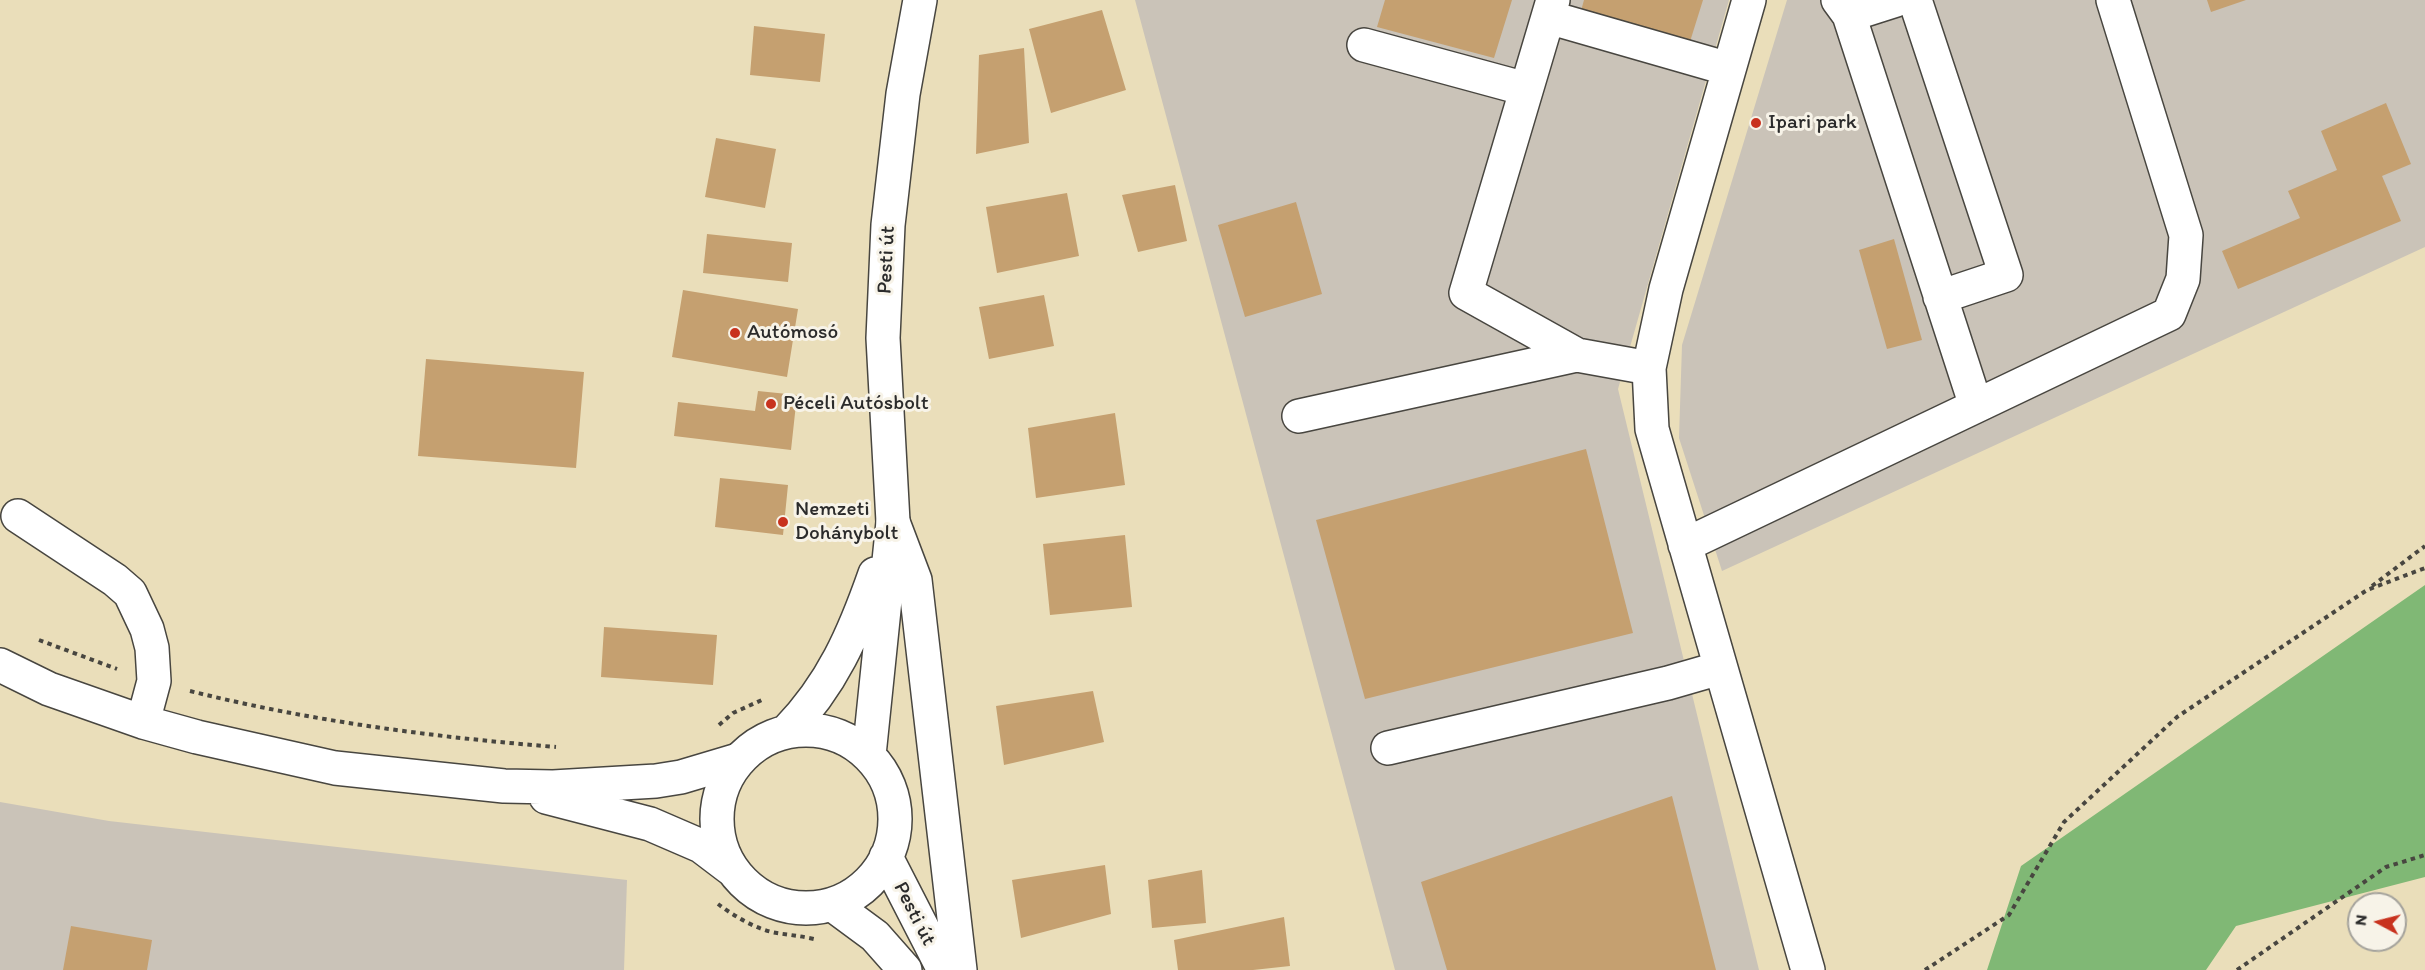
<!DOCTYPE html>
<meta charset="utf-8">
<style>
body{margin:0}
#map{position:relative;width:2425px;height:970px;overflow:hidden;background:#eadeba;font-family:Itim,sans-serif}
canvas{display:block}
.north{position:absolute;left:2347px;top:892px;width:60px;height:60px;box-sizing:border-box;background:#f7f3e8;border:2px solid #a5a39c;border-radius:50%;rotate:277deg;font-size:16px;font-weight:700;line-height:24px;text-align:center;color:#2b2b2b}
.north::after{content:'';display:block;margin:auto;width:21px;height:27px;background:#c8321e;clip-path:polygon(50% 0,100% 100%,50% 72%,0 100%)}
</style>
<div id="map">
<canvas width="2425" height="970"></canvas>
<div class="north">N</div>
</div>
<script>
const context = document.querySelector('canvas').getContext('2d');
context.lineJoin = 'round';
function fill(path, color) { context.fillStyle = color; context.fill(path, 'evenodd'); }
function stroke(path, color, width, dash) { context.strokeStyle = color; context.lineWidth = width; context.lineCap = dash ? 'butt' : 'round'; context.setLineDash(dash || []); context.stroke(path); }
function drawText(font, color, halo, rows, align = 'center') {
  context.font = font + ' Itim,sans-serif'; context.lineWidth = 6; context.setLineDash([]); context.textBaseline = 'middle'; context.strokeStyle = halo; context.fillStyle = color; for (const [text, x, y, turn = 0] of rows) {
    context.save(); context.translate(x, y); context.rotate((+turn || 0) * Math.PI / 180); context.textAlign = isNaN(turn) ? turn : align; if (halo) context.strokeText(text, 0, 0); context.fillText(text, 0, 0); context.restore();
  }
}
fill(new Path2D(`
 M1135 0H1729L1618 389 1759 970H1395Z
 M1787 0H2425V247L1722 571 1679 438 1682 345Z
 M0 802 109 821 627 880 624 970H0Z`), '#cac3b8');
fill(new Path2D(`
 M2425 585V877L2236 926 2206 970H1987L2021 866Z`), '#80b875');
fill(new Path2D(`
 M1385 0H1512L1494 58 1377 27Z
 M1584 0H1703L1688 48 1579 18Z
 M2207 0H2246L2211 12Z
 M1102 10 1126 90 1051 113 1029 29Z
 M754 26 825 34 820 82 750 75Z
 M1024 48 1029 143 976 154 979 55Z
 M2386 103 2411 164 2382 176 2401 221 2238 289 2222 251 2300 218 2288 191 2337 170 2321 131Z
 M716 138 776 149 765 208 705 197Z
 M1175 185 1187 241 1138 252 1122 195Z
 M1067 193 1079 256 997 273 986 207Z
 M1296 202 1322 294 1245 317 1218 225Z
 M707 234 792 243 788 282 703 273Z
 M1894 239 1922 340 1887 349 1859 250Z
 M683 290 798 309 787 377 672 357Z
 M1044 295 1054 346 989 359 979 307Z
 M426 359 584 372 576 468 418 456Z
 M758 391 797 395 791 450 674 436 678 402 755 411Z
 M1115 413 1125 485 1036 498 1028 428Z
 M1586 449 1633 633 1365 699 1316 520Z
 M720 478 788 485 783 535 715 527Z
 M1125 535 1132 607 1050 615 1043 544Z
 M604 627 717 635 713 685 601 677Z
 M1093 691 1104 742 1004 765 996 706Z
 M1672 796 1716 970H1447L1421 882Z
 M1105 865 1111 914 1021 938 1012 880Z
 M1202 870 1206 923 1152 928 1148 880Z
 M1284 917 1290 966 1253 970H1178L1174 940Z
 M71 926 152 940 147 970H63Z`), '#c5a070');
const minor = new Path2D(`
 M1553 0 1466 293 1577 355 1649 368
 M1749 0 1666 289 1649 368 1652 429 1808 970
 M1838 0 1849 15 1976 406
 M1915 0 2006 275 1940 297
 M1849 15 1896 0
 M1548 17 1729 69
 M1364 45 1526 89
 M1299 416 1577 355
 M18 516 115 580 130 593 147 629 152 648 154 681 143 722
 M893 522 915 580 960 970
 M1685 545 2169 314 2183 279 2186 235 2113 0
 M0 665 49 689 143 722 197 737 335 768 504 786 553 787 656 781 681 777 738 760
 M1388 748 1668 683 1720 668
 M546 797 650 824 701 846 730 868`);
const major = new Path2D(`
 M717 819a89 89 0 1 1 178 0a89 89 0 1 1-178 0Z
 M787 731C832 685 854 634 875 574
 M869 755 893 522 883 338 888 225 903 94 920 0
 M886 857 944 970
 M833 905 875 936 905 970`);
stroke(minor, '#484640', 36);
stroke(major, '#484640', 36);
stroke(new Path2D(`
 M2372 586 2425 546
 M39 640 117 669
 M190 691C310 721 432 737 556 747
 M719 725 733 713 764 699
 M718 904C734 916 757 930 777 933 789 935 801 936 814 939
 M1925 970 2009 915 2064 822 2177 717 2367 590 2425 568
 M2237 970 2386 867 2425 855`), '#484640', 4, [4.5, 4.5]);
stroke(minor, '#fff', 33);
stroke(major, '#fff', 33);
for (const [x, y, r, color] of [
 [1756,123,6,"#c8321e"],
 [735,333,6,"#c8321e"],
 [771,404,6,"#c8321e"],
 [783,522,6,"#c8321e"]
]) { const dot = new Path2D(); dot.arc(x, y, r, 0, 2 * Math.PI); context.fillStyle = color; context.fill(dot); stroke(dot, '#f7f3e8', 2); }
drawText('21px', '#2b2b2b', '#f7f3e8', [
 ["Ipari park",1768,123],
 ["Autómosó",747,333],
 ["Péceli Autósbolt",783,404],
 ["Nemzeti",795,510],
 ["Dohánybolt",795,534]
], 'left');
drawText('21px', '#2b2b2b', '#f7f3e8', [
 ["Pesti út",887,260,-87],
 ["Pesti út",914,914,63]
]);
</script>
